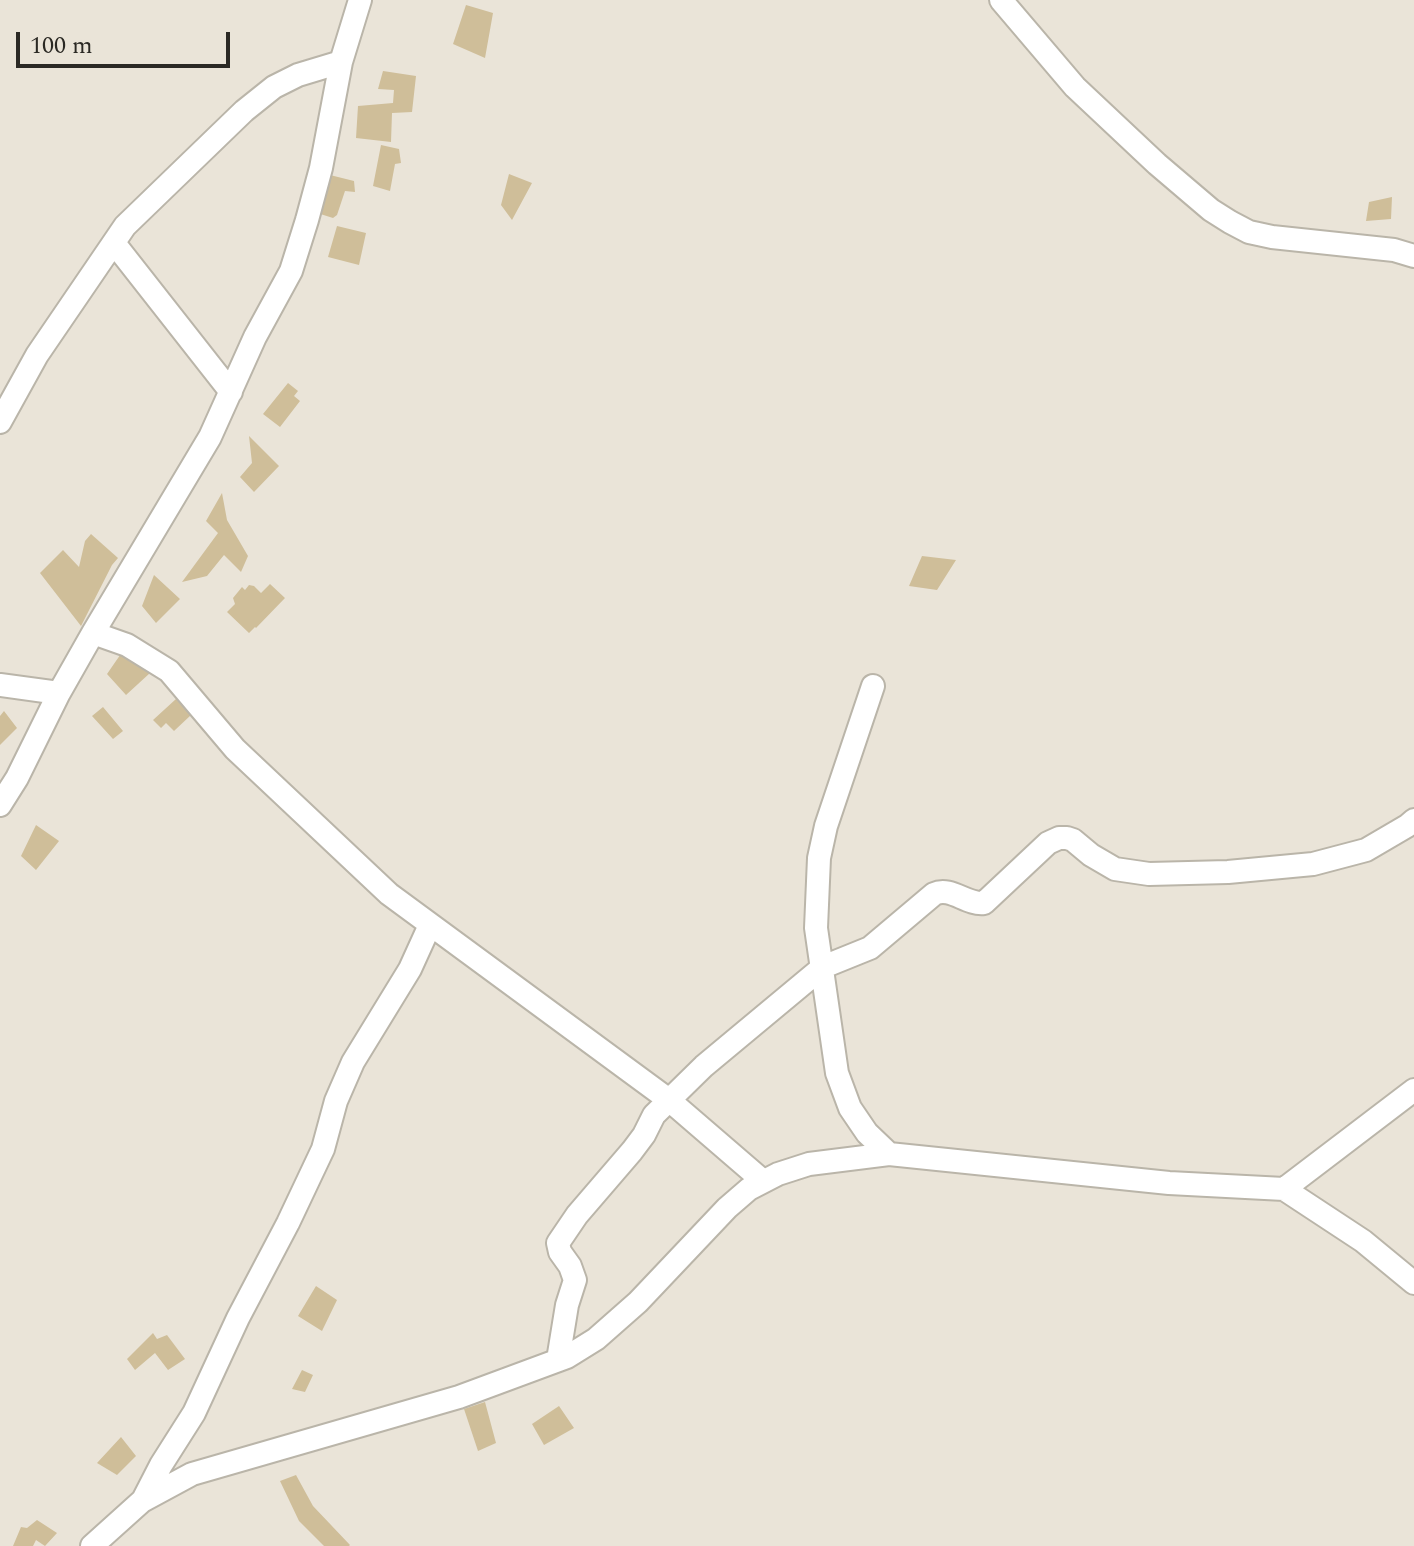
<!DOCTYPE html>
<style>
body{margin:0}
#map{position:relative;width:1414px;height:1546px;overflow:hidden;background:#eae4d8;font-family:Spectral,serif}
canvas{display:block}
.scale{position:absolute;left:16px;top:32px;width:214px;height:36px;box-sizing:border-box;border:4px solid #2b2924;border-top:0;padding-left:10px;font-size:24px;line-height:28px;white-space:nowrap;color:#2b2924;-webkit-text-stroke:6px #eae4d8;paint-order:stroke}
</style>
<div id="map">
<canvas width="1414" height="1546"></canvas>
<div class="scale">100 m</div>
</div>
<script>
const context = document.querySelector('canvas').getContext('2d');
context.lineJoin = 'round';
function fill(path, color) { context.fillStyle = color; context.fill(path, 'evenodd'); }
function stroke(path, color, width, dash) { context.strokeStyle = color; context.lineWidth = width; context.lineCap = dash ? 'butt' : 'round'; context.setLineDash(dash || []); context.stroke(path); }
fill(new Path2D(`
 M466 5 493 13 485 58 453 44Z
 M383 71 416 76 412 112 392 113 391 142 356 138 358 106 393 103 394 90 378 89Z
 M381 145 399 149 401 163 395 164 390 191 373 186Z
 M509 174 532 183 512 220 501 205Z
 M330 175 354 181 355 192 345 191 337 215 333 218 314 212Z
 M1392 197 1391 219 1366 221 1369 202Z
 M337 226 366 233 359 265 328 257Z
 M288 383 298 391 294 396 300 401 280 427 263 414Z
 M249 436 279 466 254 492 240 477 252 463Z
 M222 493 227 520 248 556 241 572 224 555 207 576 182 582 218 533 206 521Z
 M91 534 118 558 112 565 81 626 40 573 63 550 79 567 85 541Z
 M922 556 956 560 937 590 909 586Z
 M154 575 180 599 156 623 142 606Z
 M270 584 285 598 256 628 255 627 249 633 227 612 235 604 233 598 242 587 245 590 249 585 254 586 261 593Z
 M127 645 150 673 126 695 107 674Z
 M176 699 191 715 174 731 166 723 161 728 153 720Z
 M103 707 123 731 113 739 92 716Z
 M4 711 17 728 0 745V716Z
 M36 825 59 841 36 870 21 856Z
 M316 1286 337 1300 322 1331 298 1316Z
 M153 1333 157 1339 167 1335 185 1359 168 1370 155 1353 135 1370 127 1359Z
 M302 1370 313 1375 305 1392 292 1389Z
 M485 1402 496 1443 478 1451 464 1409Z
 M559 1406 574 1428 544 1445 532 1424Z
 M121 1437 136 1456 117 1475 97 1463Z
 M296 1475 313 1506 350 1545 349 1546H324L299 1521 280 1481Z
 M37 1520 57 1533 45 1546 36 1540 33 1546H13L21 1527 27 1528Z`), '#cfbe99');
const minor = new Path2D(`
 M1001 0 1075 87 1157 164 1211 210 1230 222 1249 232 1272 237 1394 250 1414 256
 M114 243 231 392
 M0 422 37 355 125 226 244 111 274 87 298 75 341 62
 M93 633 127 645 169 671 235 749 389 894 669 1100 763 1181
 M0 685 59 693
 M873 686 826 826 819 858 816 928 837 1073 850 1108 867 1133 889 1154
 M0 805 17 778 59 693 93 633 210 437 255 337 291 271 307 220 321 168 341 62 360 0
 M1284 1189 1414 1090
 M558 1360 567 1305 575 1280 570 1266 560 1252 558 1243 577 1215 632 1151 644 1135 654 1115 704 1066 823 967 870 948 934 894C951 886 966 905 984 903L1048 843 1059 838H1067L1073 840 1091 855 1115 869 1149 874 1228 872 1313 864 1366 850 1407 826 1414 820
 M143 1500 161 1465 194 1413 238 1318 288 1223 323 1149 336 1101 353 1062 410 969 430 925
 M92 1546 142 1501 192 1474 459 1397 567 1357 596 1339 638 1302 727 1208 749 1189 778 1174 809 1164 889 1154 1169 1183 1284 1189 1363 1241 1414 1283`);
stroke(minor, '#bab5a9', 26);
stroke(minor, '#fff', 22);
</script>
